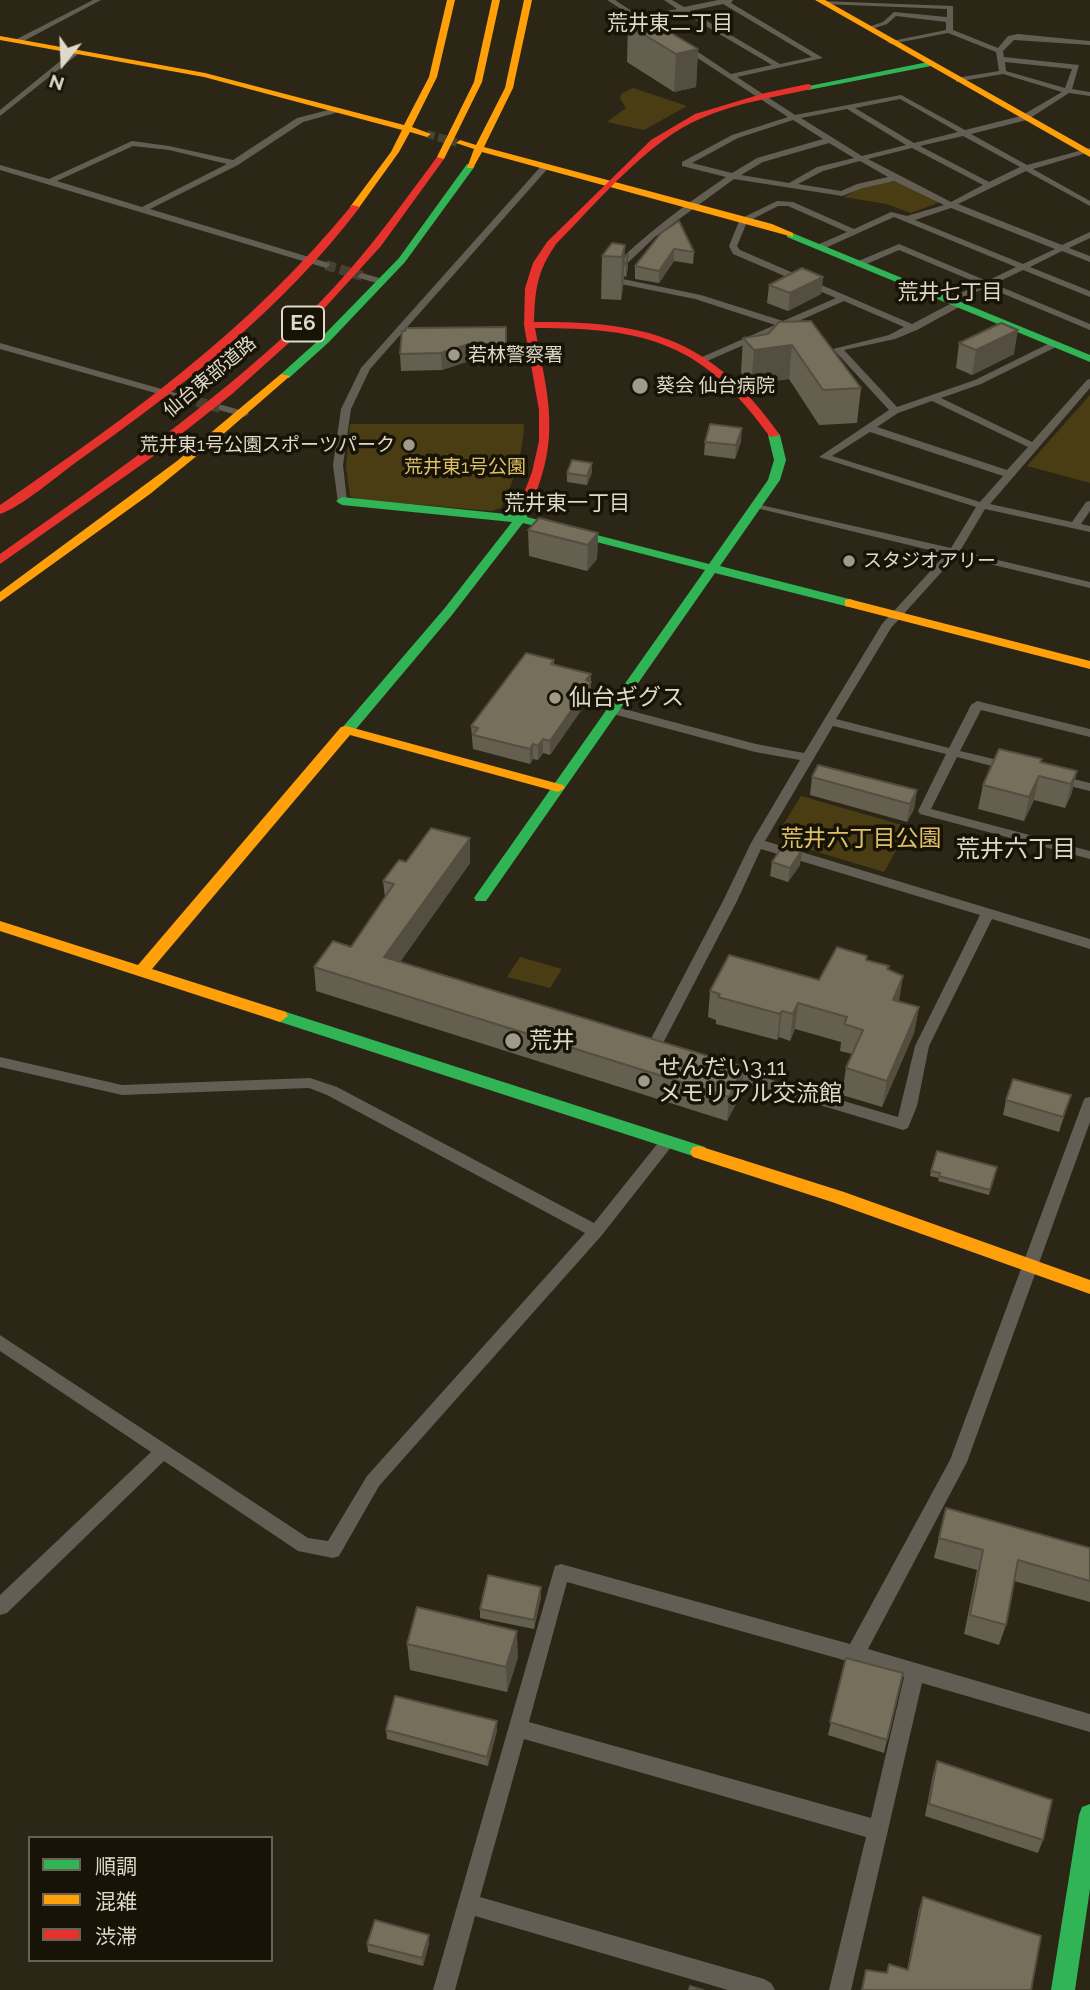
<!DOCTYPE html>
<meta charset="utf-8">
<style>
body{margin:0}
#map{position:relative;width:1090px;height:1990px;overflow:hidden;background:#2c2616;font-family:Raleway,"Noto Sans JP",sans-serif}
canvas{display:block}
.legend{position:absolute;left:28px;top:1836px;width:245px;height:126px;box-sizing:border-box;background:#171307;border:2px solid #676255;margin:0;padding:9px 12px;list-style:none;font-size:21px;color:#dfd9c9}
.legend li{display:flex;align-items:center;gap:14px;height:35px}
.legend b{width:35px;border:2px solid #676255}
.north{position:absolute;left:28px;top:28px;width:70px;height:70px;-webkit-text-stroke:5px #171307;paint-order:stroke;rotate:198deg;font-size:19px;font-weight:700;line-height:28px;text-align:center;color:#dfd9c9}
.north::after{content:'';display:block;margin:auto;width:24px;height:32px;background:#dfd9c9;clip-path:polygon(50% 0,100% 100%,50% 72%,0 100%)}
</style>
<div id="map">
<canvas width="1090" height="1990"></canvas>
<ul class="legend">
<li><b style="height:9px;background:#30b455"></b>順調</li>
<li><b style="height:9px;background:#ff9f0a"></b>混雑</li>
<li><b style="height:9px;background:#e5322d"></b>渋滞</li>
</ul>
<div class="north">N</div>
</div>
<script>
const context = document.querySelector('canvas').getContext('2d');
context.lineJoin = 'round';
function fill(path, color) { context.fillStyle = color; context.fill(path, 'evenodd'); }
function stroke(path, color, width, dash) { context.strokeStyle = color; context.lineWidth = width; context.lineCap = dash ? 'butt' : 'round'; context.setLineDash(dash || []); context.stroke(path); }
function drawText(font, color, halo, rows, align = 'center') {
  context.font = font + ' Raleway,"Noto Sans JP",sans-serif'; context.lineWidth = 7; context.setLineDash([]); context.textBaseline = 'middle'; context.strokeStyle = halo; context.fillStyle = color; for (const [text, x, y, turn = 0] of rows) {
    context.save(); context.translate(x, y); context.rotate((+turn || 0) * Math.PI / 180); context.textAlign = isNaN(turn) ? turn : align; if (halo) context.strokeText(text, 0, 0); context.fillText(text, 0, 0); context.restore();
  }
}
fill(new Path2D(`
 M633 88 687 106 644 130 607 122 626 108 620 98 622 93Z
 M890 181 900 183 940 202 911 213 886 204 844 197 861 188Z
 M1090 395V483L1027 466Z
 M350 424H524C523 455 514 480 501 508L491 511 357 499 350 496 346 467Z
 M801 796 909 827 884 872 784 842 778 833Z
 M520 957 562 969 550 988 507 977Z`), '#4b3d13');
stroke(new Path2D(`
 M427 134 458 143`), '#474131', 8, [8, 3.5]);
stroke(new Path2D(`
 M326 265 362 276
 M183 398 220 408`), '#474131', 10, [10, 4.5]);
fill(new Path2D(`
 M93 0H101L20 43 13 41Z
 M607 0H615L639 16 677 9 664 0H672L684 7 718 0H733L731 3 823 58 737 77 795 115 901 95 965 130 1021 116 1062 92 1003 74 956 82V78L999 71 996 52 948 33 891 44 887 42 946 30V22L896 16 887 24 869 30 865 28 883 22 894 12 947 17V9L823 4 821 1 953 6V30L998 48 1008 36 1018 34 1090 41V45L1014 40 1003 51 1004 57 1079 65 1072 89 1090 92V96L1069 93 1027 120 971 134 1027 165 1090 148V152L1033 169 1090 201V206L1026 171 958 204 1062 245 1090 232V238L1069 248 1090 256V262L1062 251 1030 267 1090 291V297L1023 270 994 284 1090 324V330L987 287 957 301 961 302V306L917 330 895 339 844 350 897 407 975 380 1052 342H1058V346L981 384 941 398 1032 442 1087 380 1090 379V388L990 504 1072 522 1086 502 1090 501V511L1081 524 1090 526V532L985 509 960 551 1090 582V588L956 556 891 628 836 719 949 748 971 705 977 701 1090 729V737L981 710 960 751 1015 764 1017 767 1011 771 957 757 931 809 1090 851V859L920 814 918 811 946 754 833 726 765 841 1090 939V949L992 919 929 1046 917 1106 908 1128 903 1130 720 1075 718 1071 720 1067 725 1066 898 1117 915 1046 980 915 761 849 737 901 661 1047 666 1052 659 1057 647 1054 645 1050 723 901 751 843 800 760 755 752 609 713 607 710 613 706 756 744 804 753 882 624 946 554 752 507V503L951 548 976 507 819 457 889 410 833 349 889 335 904 327 844 301 705 362 700 359 702 357 775 325 695 299 606 281V273C643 236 683 206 726 177L682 166V162L732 135 788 117 679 46 686 44 731 74 772 65 682 12 644 19 663 30 660 34ZM723 4 812 57 780 64 690 11ZM1005 62 1072 69 1065 88 1006 71ZM900 99 958 132 914 143 855 108ZM847 109 906 145 862 156 801 118ZM793 120 823 139 757 158 732 173 692 163 738 138ZM963 136 1020 167 989 182 920 146ZM829 143 854 158 817 167 789 183 741 175 763 162ZM912 148 983 185 951 202 868 159ZM860 161 888 177 857 184 841 191 798 184 823 171ZM734 179 842 196 863 188 894 181 944 205 907 216 891 212 854 229 793 202 777 201 740 219 729 246 733 254 836 298 783 321 701 295 613 277 656 236ZM778 206H788L847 232 817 245V249H823L894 217 1016 267 987 281 899 244 856 262V266H862L899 250 980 284 948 299V303H952L912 324 740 250 737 246 747 222ZM951 208 1055 249 1023 264 915 220ZM932 401 1028 447 1007 470 877 427 898 413ZM870 432 1003 476 980 502 832 456Z
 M75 49 82 51 0 116V110Z
 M336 108 340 110 339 112 303 122 238 165 150 209 329 263 330 265 326 268 0 170V165L49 179 132 141 169 146 233 160 297 118ZM133 146 169 150 227 164 142 207 57 181Z
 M543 164 550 166 370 369 351 409 343 465 347 501 342 504 338 503 333 465 341 409 361 368Z
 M362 273 383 279 384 281 380 284 359 278 358 276Z
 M0 343 186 396 188 398 180 400 0 349Z
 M222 405 247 412 249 414 244 417 219 410V406Z
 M1057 775 1090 783V791L1053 782 1051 779Z
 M0 1057 122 1085 310 1078 337 1087 594 1223 662 1138H672L675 1142 602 1235 379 1486 339 1556 333 1558 298 1551 164 1461 7 1613 0 1615V1595L151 1452 0 1351V1335L308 1538 328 1541 367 1476 585 1233 327 1095 309 1088 122 1095 0 1067Z
 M1090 1097V1122L967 1462 868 1649 1090 1714V1732L922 1683 851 1990H829L866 1837 524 1739 480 1897 764 1979 771 1983 775 1990H728L475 1916 455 1990H433L555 1566 561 1564 850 1644 950 1460 1083 1102 1085 1098ZM567 1582 904 1677 871 1818 529 1722Z`), '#625e53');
fill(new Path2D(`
 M928 62H931V66L808 90 804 87Z
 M467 164 475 166 405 262 329 342 289 378H281V374L321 338 399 258Z
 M790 232 1090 355V362L787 237V233Z
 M774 432 780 435 786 460 780 480 720 566 853 600 855 603 849 607 715 573 486 901H476L474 898 476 895 705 570 523 523 452 615 351 735H341L339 732 341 729 444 609 512 522 342 505 336 501 342 497 516 515 520 506 524 505 530 509 527 517 709 564 768 480 774 460 768 435Z
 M280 1010 705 1147 708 1152 705 1157 699 1158 274 1020 272 1016Z
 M1090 1804V1889L1075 1990H1051L1079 1815 1082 1807Z`), '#30b455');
fill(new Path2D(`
 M447 0H455L437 77 412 127 431 134 427 137 410 132 399 152 358 209 355 210 350 207 391 152 402 130 204 77 0 40V36L205 73 404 125 429 77Z
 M492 0H500L482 82 444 159 437 161 436 159 474 82Z
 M524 0H532L513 88 484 147 772 224 793 233V237L482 152 473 168H467L474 149 456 143 460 140 476 145 505 88Z
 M815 0H825L1090 150V157Z
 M281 374 290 376 220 437 150 494 0 602V592L177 461Z
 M849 599 1090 661V669L845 606V600Z
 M346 726 563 785 565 788 558 792 350 735 152 969 286 1012 288 1016 280 1022 0 931V921L138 965 341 727Z
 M699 1146 844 1192 1090 1280V1294L832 1202 693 1157 690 1152 693 1147Z`), '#ff9f0a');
fill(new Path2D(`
 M808 84 811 85V89C775 97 736 103 702 118 648 140 597 203 556 244 537 272 535 289 534 322 648 321 711 338 780 435L770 437C702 342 647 328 535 328 546 389 560 429 537 490 534 499 532 509 524 513L520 512 518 509 532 472 539 441V410L524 325 525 288 533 263 547 242 651 140 695 114 765 93Z
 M437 157 444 159 381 246 311 323 232 394 151 458 0 564V554C104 481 208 408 302 320 353 272 395 214 437 157Z
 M352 205 360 207C282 310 180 389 75 463 56 477 21 507 0 514V505C131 415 251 329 352 205Z`), '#e5322d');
fill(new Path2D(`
 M628 25 698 49 696 87 674 92 627 62Z
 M661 233 694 252 693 264 674 261 659 283 635 279V266Z
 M625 245 624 258 628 267 626 277 624 276 623 287 621 300 601 299 602 256Z
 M823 277 821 294 788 311 767 303 769 285Z
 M779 322 861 388 857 423 819 425 789 379 751 384 741 373 743 338 768 334Z
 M506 327V361H469L442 370 401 371 400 354Z
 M959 343 1014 354 972 375 956 368Z
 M741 441 735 459 704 455 705 442Z
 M592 463V472L587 485 567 482V473Z
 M528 530 598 533 597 559 587 571 529 556Z
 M554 660V665L591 674V696L550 755 543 753 538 760 533 759 530 764 473 749 471 726Z
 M1041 762 1077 771 1071 795 1065 808 1034 800 1024 821 978 809 983 785Z
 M812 777 917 790 914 809 907 822 810 795Z
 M470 838V863L400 962 744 1067 742 1092 727 1121 316 991 314 967 351 947 385 898 383 881 406 862Z
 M772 862 800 865 788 882 770 876Z
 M867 956V960L889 966 888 969 899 1001 919 1007 914 1033 882 1107 842 1095 846 1068 852 1054 840 1051 841 1042 795 1029 790 1041 779 1037 777 1040 716 1024V1020L708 1017 710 991 819 980Z
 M1071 1095 1059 1132 1003 1115 1006 1100Z
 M997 1167 989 1195 938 1181 939 1178 930 1176 931 1171Z
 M946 1508 1090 1548V1602L1014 1581 1006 1625 999 1645 964 1634 977 1570 934 1558Z
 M541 1597 534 1629 480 1618V1609Z
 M407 1644 518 1657 507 1692 410 1670Z
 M846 1658 903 1673 884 1753 828 1735Z
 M497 1721V1730L488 1766 387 1739 386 1730Z
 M937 1761 1043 1840 1038 1853 925 1816 933 1774Z
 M923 1897 1031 1990H861L866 1970 886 1973 889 1964 907 1970 919 1909Z
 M429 1943 423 1966 368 1952 367 1944Z`), '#655f4f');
fill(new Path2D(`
 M698 49 696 87 674 92 676 54Z
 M625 245 623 287 621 300 622 257Z
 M674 249V261L659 283V271Z
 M628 254V267L626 277V264Z
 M823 277 821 294 788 311 790 293Z
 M1018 330 1014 354 972 375 976 350Z
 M469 344V361L442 370 441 353Z
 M792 345 789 379 751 384 754 350Z
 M742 428 741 441 735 459 736 445Z
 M592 463V472L587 485V476Z
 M598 533 597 559 587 571 588 545Z
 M591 674V696L550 755V741Z
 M543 739V753L538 760V746Z
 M533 744V759L530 764V749Z
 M1042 759 1034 800 1024 821 1029 797Z
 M1077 771 1071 795 1065 808 1071 784Z
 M917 790 914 809 907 822 910 804Z
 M470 838V863L386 982 384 957Z
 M802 850 800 865 788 882 790 868Z
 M903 976 899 1002 893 1000Z
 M798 1003 795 1029 790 1041 793 1014Z
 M919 1007 914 1033 882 1107 887 1081Z
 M782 1011 779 1037 777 1040 780 1014Z
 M744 1067 742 1092 727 1121 729 1097Z
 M541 1587V1597L534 1629V1620Z
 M517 1631 518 1657 507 1692 506 1667Z
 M497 1721V1730L488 1766 487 1757Z
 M429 1935V1943L423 1966 422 1958Z`), '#534e40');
const building = new Path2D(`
 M651 21 698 49 676 54 628 25Z
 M679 221 694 252 674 249 659 271 635 266 661 233Z
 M612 243 625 245 622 257 602 256Z
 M628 254 626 264H624V258Z
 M802 268 823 277 790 293 769 285Z
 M811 321 861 388 823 390 792 345 754 350 743 338 768 334 779 322Z
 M1001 323 1018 330 976 350 959 343Z
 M506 327V344H469L441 353 400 354 402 331H405L406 328Z
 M710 424 742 428 736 445 705 442Z
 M572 460 592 463 587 476 567 473Z
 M539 518 598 533 588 545 528 530Z
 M526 653 554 660 551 664 591 674 586 680 591 682 550 741 543 739 538 746 533 744 530 749 473 735 478 728 471 726Z
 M999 749 1042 759 1040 762 1077 771 1071 784 1039 776 1029 797 983 785Z
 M818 765 917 790 910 804 812 777Z
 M431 828 470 838 384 957 744 1067 729 1097 314 967 333 941 351 947 394 884 383 881 399 860 406 862Z
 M784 844 802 850 790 868 772 862Z
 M837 947 867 956 866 960 889 966 887 969 903 976 893 1000 919 1007 887 1081 846 1068 863 1030 844 1024 847 1017 798 1003 793 1014 782 1011 780 1014 718 997 720 994 710 991 729 955 819 980Z
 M1013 1079 1071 1095 1063 1117 1006 1100Z
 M937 1151 997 1167 990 1190 939 1176 940 1173 931 1171Z
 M946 1508 1090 1548V1581L1018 1560 1006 1625 970 1615 983 1550 939 1538Z
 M488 1575 541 1587 534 1620 480 1609Z
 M417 1607 517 1631 506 1667 407 1644Z
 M846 1658 903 1673 887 1740 830 1722Z
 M395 1696 497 1721 487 1757 386 1730Z
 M937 1761 1052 1800 1043 1840 929 1804Z
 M923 1897 1041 1936 1031 1990H862L866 1970 887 1973 889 1964 908 1970Z
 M375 1920 429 1935 422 1958 367 1944Z
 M690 1986 703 1990H689Z`);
fill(building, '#766f5c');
stroke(building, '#534e40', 2);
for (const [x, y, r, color] of [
 [454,355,7,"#a09a8a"],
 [640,386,9,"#a09a8a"],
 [409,445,7,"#a09a8a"],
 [849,561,7,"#a09a8a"],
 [555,698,7,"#a09a8a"],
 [513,1041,9,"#a09a8a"],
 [644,1081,7,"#a09a8a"]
]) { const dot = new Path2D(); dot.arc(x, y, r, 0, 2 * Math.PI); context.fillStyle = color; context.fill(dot); stroke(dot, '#171307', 2.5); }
drawText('19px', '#dfd9c9', '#171307', [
 ["若林警察署",468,355],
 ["葵会 仙台病院",656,386],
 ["荒井東1号公園スポーツパーク",395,445,"right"],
 ["スタジオアリー",863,561]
], 'left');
drawText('19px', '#dfd9c9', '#171307', [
 ["仙台東部道路",210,377,-40]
]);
drawText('19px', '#dfc068', '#171307', [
 ["荒井東1号公園",465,467]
]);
drawText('21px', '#dfd9c9', '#171307', [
 ["荒井東二丁目",670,24],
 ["荒井七丁目",950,293],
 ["荒井東一丁目",567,504]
]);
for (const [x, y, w] of [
 [303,324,42]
]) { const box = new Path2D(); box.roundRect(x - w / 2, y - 17.5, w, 35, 5); context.fillStyle = '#171307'; context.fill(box); stroke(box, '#dfd9c9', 2); }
drawText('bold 21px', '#dfd9c9', null, [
 ["E6",303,324]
]);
drawText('23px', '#dfd9c9', '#171307', [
 ["仙台ギグス",569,698],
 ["荒井",529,1041],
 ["せんだい3.11",658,1068],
 ["メモリアル交流館",658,1094]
], 'left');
drawText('23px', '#dfc068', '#171307', [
 ["荒井六丁目公園",861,839]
]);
drawText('24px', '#dfd9c9', '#171307', [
 ["荒井六丁目",1016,850]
]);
</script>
